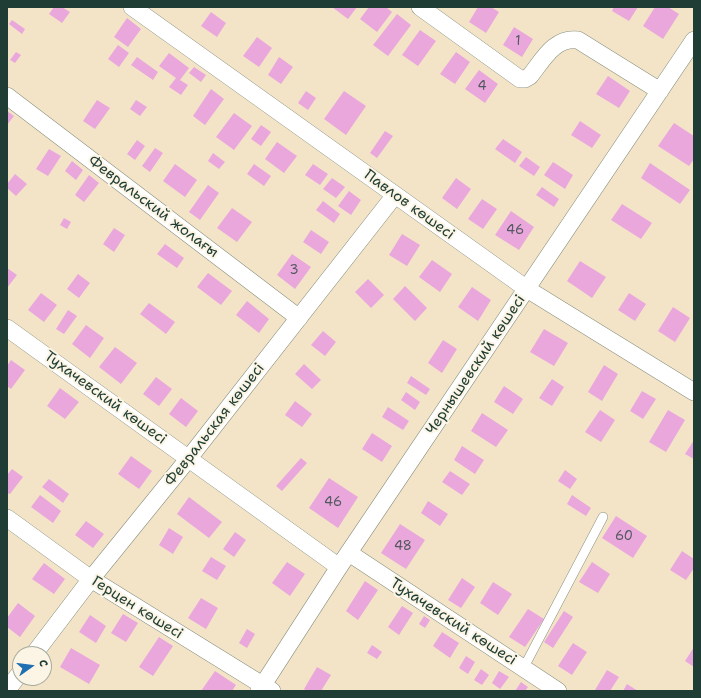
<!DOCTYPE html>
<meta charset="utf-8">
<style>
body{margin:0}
#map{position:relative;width:701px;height:698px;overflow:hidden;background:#f3e4c8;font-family:"Shantell Sans",sans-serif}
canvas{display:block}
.frame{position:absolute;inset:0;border:8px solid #1f3d34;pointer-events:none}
.north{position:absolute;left:12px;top:646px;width:40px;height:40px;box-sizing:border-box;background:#fcf5e5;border:1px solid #a4ab9e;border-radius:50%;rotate:76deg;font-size:11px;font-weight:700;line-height:16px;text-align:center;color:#1f3d34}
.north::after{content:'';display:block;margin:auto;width:14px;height:18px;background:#1f6fb2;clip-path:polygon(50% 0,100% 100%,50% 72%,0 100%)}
</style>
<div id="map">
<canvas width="701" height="698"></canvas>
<div class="frame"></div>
<div class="north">С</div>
</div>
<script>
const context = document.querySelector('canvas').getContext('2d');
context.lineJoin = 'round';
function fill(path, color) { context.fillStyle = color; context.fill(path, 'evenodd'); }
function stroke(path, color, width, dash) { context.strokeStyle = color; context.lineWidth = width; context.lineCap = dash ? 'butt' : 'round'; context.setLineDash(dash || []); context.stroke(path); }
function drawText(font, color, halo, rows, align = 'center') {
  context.font = font + ' "Shantell Sans",sans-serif'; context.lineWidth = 4; context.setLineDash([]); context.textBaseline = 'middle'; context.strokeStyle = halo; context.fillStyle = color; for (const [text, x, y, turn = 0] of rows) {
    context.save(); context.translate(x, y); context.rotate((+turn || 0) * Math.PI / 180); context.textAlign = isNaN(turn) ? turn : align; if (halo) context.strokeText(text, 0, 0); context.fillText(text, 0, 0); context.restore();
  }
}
fill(new Path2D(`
 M54 7H62L70 12 62 23 49 14Z
 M332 7H357L348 19Z
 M369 7H386L392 12 377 32 360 19Z
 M478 7H491L499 12 486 33 469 22Z
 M614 7H638L629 21 612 11Z
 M655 7H668L679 14 663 39 643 26Z
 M211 12 226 23 217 37 201 26Z
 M397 14 411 25 388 56 373 45Z
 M127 18 141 29 128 47 114 37Z
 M12 20 25 29 22 34 9 24Z
 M514 27 533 39 522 57 503 45Z
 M420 30 436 41 418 66 402 55Z
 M257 37 272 48 259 67 243 56Z
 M118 45 129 53 119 67 108 59Z
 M16 52 21 55 15 63 10 60Z
 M456 52 470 62 455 84 440 74Z
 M169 53 189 68 180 80 188 85 181 95 169 87 176 78 159 66Z
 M137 57 158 72 153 80 131 65Z
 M279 57 293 67 281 84 268 75Z
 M194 67 206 75 201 82 189 73Z
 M479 70 498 84 485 103 465 89Z
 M608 76 630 91 619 108 596 94Z
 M211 89 224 99 205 125 193 116Z
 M306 91 316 98 308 110 298 103Z
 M344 91 366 106 346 135 324 119Z
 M97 100 110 108 95 129 83 121Z
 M136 100 147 107 140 116 130 109Z
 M7 111 14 116 7 125Z
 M234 113 252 126 234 150 216 137Z
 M580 121 601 135 592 148 571 135Z
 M674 123 694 136V159L689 166 658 146Z
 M261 125 271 132 261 146 251 139Z
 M385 131 393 136 377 158 370 153Z
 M503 139 522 152 515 163 495 149Z
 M137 140 145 146 135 160 127 154Z
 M277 142 297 156 284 173 265 159Z
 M155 148 163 153 150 172 142 166Z
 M49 149 61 156 48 176 36 169Z
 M213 153 225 162 219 169 208 161Z
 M526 157 540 167 534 176 519 166Z
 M72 161 83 170 76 180 65 171Z
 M553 162 573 175 565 189 544 175Z
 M650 163 690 190 680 204 641 178Z
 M175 164 197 180 185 197 163 181Z
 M254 164 271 176 264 186 247 174Z
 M313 164 328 174 320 185 305 175Z
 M15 174 27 184 16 196 7 188V184Z
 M89 175 99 183 84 202 75 195Z
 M332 178 345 187 336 198 323 189Z
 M456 178 471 189 457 209 442 198Z
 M208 185 219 193 200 220 189 212Z
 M542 187 559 199 554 207 536 195Z
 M349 191 361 200 351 215 338 206Z
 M482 199 497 209 483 229 468 219Z
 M323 201 340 214 334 223 316 210Z
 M622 204 652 223 641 239 611 220Z
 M232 208 252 222 237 242 217 228Z
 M511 211 534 227 519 250 495 235Z
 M64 218 71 222 67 229 60 225Z
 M114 228 125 235 114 252 103 244Z
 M311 230 329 242 321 254 303 242Z
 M402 234 420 245 407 266 389 255Z
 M165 244 184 258 177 268 157 254Z
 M292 254 311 267 295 289 277 275Z
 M432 260 452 274 440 292 419 277Z
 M580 261 606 277 592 298 567 281Z
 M7 268 17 275 7 288Z
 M208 273 232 291 221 305 197 287Z
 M78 274 90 283 79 298 67 289Z
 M368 279 384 295 371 308 355 292Z
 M405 286 427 308 415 321 393 299Z
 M472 287 491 300 478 321 458 307Z
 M41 293 57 305 44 322 28 310Z
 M629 293 646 304 635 321 618 310Z
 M247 301 269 319 259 333 236 315Z
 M149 303 175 322 166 334 140 314Z
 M673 307 690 318 675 342 658 331Z
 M68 310 77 316 64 334 56 329Z
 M86 325 104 338 90 358 72 344Z
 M544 329 568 343 554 366 530 352Z
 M323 331 336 342 325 356 311 345Z
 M443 340 457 349 442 373 428 363Z
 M115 347 137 363 121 384 99 367Z
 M11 360 25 370 11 389 7 386V366Z
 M304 364 321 380 312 389 295 374Z
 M604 365 618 374 602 401 588 392Z
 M411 376 430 389 426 395 407 383Z
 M156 377 172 389 159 406 143 394Z
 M552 379 564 387 552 406 539 398Z
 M504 386 523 399 513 414 494 402Z
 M60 388 79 402 65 419 47 406Z
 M642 391 656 399 643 419 630 411Z
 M406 392 420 402 415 410 401 400Z
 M181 398 198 411 186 427 169 414Z
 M295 401 312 414 302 427 285 415Z
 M388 407 409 421 403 430 382 417Z
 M600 410 615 420 601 442 585 432Z
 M668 410 685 420 666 452 649 442Z
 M482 413 508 430 496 447 471 431Z
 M372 433 392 446 382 462 362 449Z
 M694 440V459L685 454Z
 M462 446 484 460 475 474 454 460Z
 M131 456 152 471 139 489 118 474Z
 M301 458 307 463 282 491 276 486Z
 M12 469 23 477 10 494 7 493V475Z
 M565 470 577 479 570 489 558 481Z
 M450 471 470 484 462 495 442 482Z
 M329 478 358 497 338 528 309 508Z
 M49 479 69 494 63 503 42 487Z
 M40 495 61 511 53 523 31 507Z
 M572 495 591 508 586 516 567 504Z
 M189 497 222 522 209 538 177 514Z
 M428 501 448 514 440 526 421 513Z
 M616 516 647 536 633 558 602 538Z
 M86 521 104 534 93 548 75 535Z
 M400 524 425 540 406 569 381 553Z
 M169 528 183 537 173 554 159 545Z
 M235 532 246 540 234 557 223 549Z
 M682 551 694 559V568L686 580 670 570Z
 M211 557 226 566 217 580 202 571Z
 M287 562 305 574 290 596 272 583Z
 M592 562 610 574 598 593 579 582Z
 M44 563 65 579 54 594 32 579Z
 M462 578 475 587 461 608 448 600Z
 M365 581 378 590 358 620 346 611Z
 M493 582 512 594 498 615 480 603Z
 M201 598 218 608 206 629 188 618Z
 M18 603 35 616 20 637 7 627V618Z
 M402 606 413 613 399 635 388 627Z
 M528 609 544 619 525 647 509 637Z
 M564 611 573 617 553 648 544 642Z
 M123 614 138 623 126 642 111 633Z
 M90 615 106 626 96 643 79 632Z
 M424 616 430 620 425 628 419 624Z
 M247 629 255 634 247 648 239 643Z
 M442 632 459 643 450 658 433 646Z
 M159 637 173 646 153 676 139 667Z
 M573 643 587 652 572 675 558 666Z
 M372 645 382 652 377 659 367 653Z
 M694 647V667L685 661Z
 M71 648 100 665 89 684 60 667Z
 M466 656 475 662 468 674 459 668Z
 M317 667 331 675 321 691H307L304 689Z
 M481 669 489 675 482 685 474 680Z
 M607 670 619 677 610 691H597L595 690Z
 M215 671 236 685 232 691H201Z
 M499 671 509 677 500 689 492 683Z
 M521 682 528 687 525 691H515Z
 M627 684 638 691H623Z`), '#eaa7dc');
const service = new Path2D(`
 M523 669 603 517`);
const minor = new Path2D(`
 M132 7 527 289 694 392
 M420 7 520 79H525L530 76C543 60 554 37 578 40L660 91
 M7 96 299 318
 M7 328 339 567
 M7 518 91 579 272 691
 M349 553 558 691
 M34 654 91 579 189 458 395 195
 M7 690 20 673
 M259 691 339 567 694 40`);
stroke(service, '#89907e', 10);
stroke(minor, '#89907e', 18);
stroke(service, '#fff', 9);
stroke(minor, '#fff', 17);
drawText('13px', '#52585e', null, [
 ["1",518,42],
 ["4",482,87],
 ["46",515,231],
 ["3",294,271],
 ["46",333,503],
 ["60",624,537],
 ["48",403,547]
]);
drawText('15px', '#1f3d34', '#fcf5e5', [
 ["Павлов көшесі",409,205,36],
 ["Февральский жолағы",153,207,37],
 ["Чернышевский көшесі",476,365,-56],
 ["Тухачевский көшесі",105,398,36],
 ["Февральская көшесі",215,425,-52],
 ["Герцен көшесі",137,608,32],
 ["Тухачевский көшесі",453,622,33]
]);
</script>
